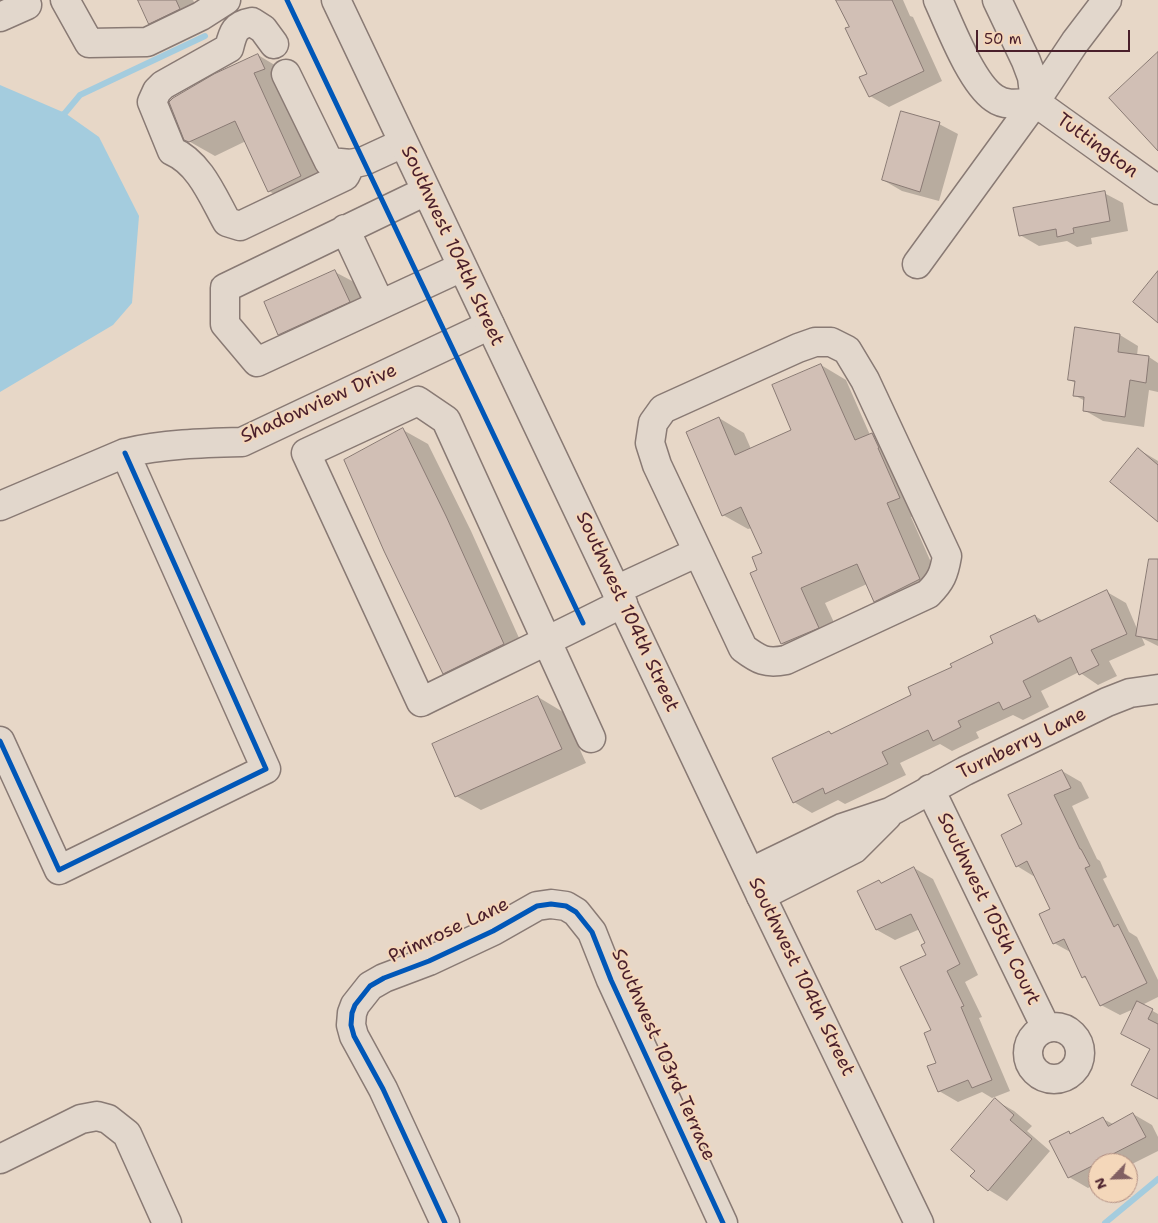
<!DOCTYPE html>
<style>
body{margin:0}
#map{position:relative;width:1158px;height:1223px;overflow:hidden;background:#e7d7c7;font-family:"Shantell Sans",sans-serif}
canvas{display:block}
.north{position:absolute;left:1088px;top:1153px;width:50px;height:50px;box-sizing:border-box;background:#f4d7ba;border:1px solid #b08d81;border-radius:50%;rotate:246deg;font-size:14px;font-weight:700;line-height:20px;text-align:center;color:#4a1f2b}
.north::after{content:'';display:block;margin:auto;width:18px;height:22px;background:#815f62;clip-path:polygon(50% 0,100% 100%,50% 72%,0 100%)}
.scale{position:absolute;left:976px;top:30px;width:154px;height:22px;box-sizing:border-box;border:2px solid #4a1f2b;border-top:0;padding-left:6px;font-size:15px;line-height:18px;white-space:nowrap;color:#4a1f2b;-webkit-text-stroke:4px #f4d7ba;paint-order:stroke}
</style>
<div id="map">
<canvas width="1158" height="1223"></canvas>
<div class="north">N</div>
<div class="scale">50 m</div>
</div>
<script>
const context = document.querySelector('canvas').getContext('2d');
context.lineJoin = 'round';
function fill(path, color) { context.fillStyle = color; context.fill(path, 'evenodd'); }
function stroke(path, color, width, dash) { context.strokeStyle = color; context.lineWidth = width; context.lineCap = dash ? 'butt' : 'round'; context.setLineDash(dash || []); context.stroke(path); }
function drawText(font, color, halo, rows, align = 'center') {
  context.font = font + ' "Shantell Sans",sans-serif'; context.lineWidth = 4; context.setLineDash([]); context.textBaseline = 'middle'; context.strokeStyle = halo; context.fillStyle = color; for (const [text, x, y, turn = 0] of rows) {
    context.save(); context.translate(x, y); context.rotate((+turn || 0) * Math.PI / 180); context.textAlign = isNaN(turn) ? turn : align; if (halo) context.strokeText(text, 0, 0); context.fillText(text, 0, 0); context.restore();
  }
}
fill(new Path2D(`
 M0 85 65 113 99 137 139 216 132 303 113 325 0 392Z`), '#a4ccde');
fill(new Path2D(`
 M139 0H193L204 23 175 37 150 23Z
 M838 0H903L910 16 913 17 942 81 889 107 870 96 869 74Z
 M258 55 283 70 278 88 326 191 294 206 269 191 246 141 215 156 185 139Z
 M939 124 958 134 939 201 902 191 883 180Z
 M1104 193 1123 203 1128 231 1091 238 1092 244 1077 247 1067 241 1039 246 1020 235Z
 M335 272 354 282 368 313 298 345 279 334Z
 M1120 335 1138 346 1137 356 1149 357 1158 363V392L1149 390 1144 427 1103 421 1084 410 1085 401 1074 395 1076 383 1069 380Z
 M821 365 846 380 870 435 872 434 897 449 924 512 911 517 945 594 899 615 875 601 867 584 825 603 843 642 807 658 782 643 759 571 763 554 752 528 748 529 723 515 719 418 744 433 751 449 793 431Z
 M403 430 428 444 471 531 528 658 469 687 444 673Z
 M1138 449 1158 461V521Z
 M1158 591V646L1142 638 1145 645 1109 661 1117 676 1098 685 1079 672 1041 691 1049 707 1023 720 1013 715 976 732 979 738 952 751 940 744 900 763 906 775 845 804 838 800 812 813 794 802 829 732 833 734 913 696 953 667 995 644 1035 616 1043 621 1107 592 1126 603 1138 631Z
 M538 697 563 712 586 763 481 810 456 796Z
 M1062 771 1081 782 1089 798 1072 806 1097 859 1100 861 1107 877 1103 879 1129 932 1137 937 1158 980V997L1142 1005 1158 1014V1099L1151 1049 1136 1008 1120 1015 1101 1005 1089 980 1083 977 1072 953 1054 943 1052 910 1035 877 1017 866 1023 825Z
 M914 868 933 879 978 975 965 982 982 1017 979 1018 1010 1091 992 1098 982 1092 958 1102 939 1091 929 1067 938 1063 932 1031 927 944 920 929 895 940 877 930 879 882 883 884Z
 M995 1100 1014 1111 1032 1126 1027 1131 1050 1151 1007 1201 989 1190 976 1171Z
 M1133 1114 1152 1125 1158 1137V1151L1128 1166V1163H1098V1183L1088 1188 1069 1177 1051 1141 1069 1133 1072 1134 1103 1119 1113 1124Z`), '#0003');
stroke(new Path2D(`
 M59 117 65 113 80 95 205 36
 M1105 1223 1158 1179`), '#a4ccde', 6);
const building = new Path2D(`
 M138 0H176L180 9 149 24Z
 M836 0H892L924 71 869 97 859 77 867 74 845 28 849 27Z
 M1158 52V151L1109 98Z
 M258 54 265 69 254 73 301 176 268 192 235 121 189 142 184 140 169 102 173 98 214 74Z
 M901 111 940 122 920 192 882 180Z
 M1105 191 1110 221 1073 228 1074 233 1057 237 1056 229 1019 236 1013 208Z
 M335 270 350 302 278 335 264 302Z
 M1158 271V323L1133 302Z
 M1075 327 1120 334 1118 352 1149 356 1146 383 1130 380 1125 417 1083 411 1084 397 1073 396 1075 381 1068 380Z
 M821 364 855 440 872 433 879 448H878L900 498 887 503 920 579 874 602 857 564 801 588 819 628 781 644 750 573 757 570 752 557 762 553 741 507 722 516 686 432 719 417 735 455 791 430 772 385Z
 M403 428 446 516 504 644 443 674 384 551 344 460Z
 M1138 448 1158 465V522L1110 482Z
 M1149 559H1158V640L1136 636Z
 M1107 590 1127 634 1091 650 1099 665 1079 675 1071 657 1023 681 1031 697 1003 710 999 702 958 721 961 727 933 741 928 730 882 752 888 764 825 794 823 788 793 803 772 758 829 731 831 734 911 695 908 687 952 667 950 664 993 643 990 636 1035 615 1038 622Z
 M538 696 562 749 455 797 432 744Z
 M1062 770 1071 788 1054 795 1080 849H1081L1090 866 1085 868 1114 927 1118 924 1147 983 1100 1006 1085 976 1082 978 1064 939 1053 944 1039 914 1050 909 1027 861 1016 867 1001 835 1022 824 1008 795Z
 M914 867 960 964 947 971 964 1006 961 1007 992 1080 972 1088 968 1080 938 1092 927 1066 936 1063 924 1033 931 1030 900 967 926 955 921 945 925 943 911 914 876 930 857 891 879 880 881 883Z
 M1137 1001 1153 1009 1148 1019 1158 1024V1099L1131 1085 1150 1049 1121 1034Z
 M995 1098 1014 1115 1010 1120 1032 1139 988 1191 970 1176 975 1171 951 1150Z
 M1133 1113 1146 1137 1109 1156 1112 1163H1098L1068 1178 1049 1141 1069 1131 1070 1134 1103 1117 1108 1126Z`);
fill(building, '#d1bfb5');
stroke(building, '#897a74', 1);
const minor = new Path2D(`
 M65 0 89 43 147 42 201 16 226 0
 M938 0C950 26 971 82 994 98 1006 107 1022 103 1035 102L1158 190
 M997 0 1026 61 1032 77 1035 102
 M0 17 27 5 25 0
 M274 44 263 29 252 22C235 25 233 32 229 48L163 85 157 91 152 102 172 151C200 163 213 197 227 222L240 226 345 176 351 164
 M286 74 329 162 351 164 364 161 403 143
 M426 191 225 288V324L257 362 462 267
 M345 229 380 304
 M917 264 1035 102 1075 42 1107 0
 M0 506 125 453C163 444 203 443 242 442L490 325
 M616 590 698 552 743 648C759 660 766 664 786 660L928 594C941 581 944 574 947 556L865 380 847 350 831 342H815L798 348 663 409 653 423 650 443 657 465 698 552
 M591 738 446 420 418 401 306 453 421 702C488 669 556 637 623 603
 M0 741 59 870 266 769 125 453
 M930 789 1046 1028
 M751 872 842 828 890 812 965 771 1107 702 1130 693 1158 689
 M761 896 854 849 887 816
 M1028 1053a26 26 0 1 1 52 0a26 26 0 1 1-52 0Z
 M0 1159 81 1119 97 1116 108 1119 127 1134 167 1223
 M445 1223 383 1089 354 1036 351 1025 352 1013 355 1005 370 986 384 978 429 961 493 931 537 906 551 904 566 906 576 912 592 932 611 980 723 1223`);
const major = new Path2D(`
 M336 0 761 896 919 1223`);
stroke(minor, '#897a74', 31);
stroke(major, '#897a74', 31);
stroke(minor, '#e2d7cc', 28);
stroke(major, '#e2d7cc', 28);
stroke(new Path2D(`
 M287 0 583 623
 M0 741 59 870 266 769 125 453
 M445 1223 383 1089 354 1036 351 1025 352 1013 355 1005 370 986 384 978 429 961 493 931 537 906 551 904 566 906 576 912 592 932 611 980 723 1223`), '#0057b8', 5);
drawText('19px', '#4a1f2b', '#f4d7ba', [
 ["Tuttington",1097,146,36],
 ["Southwest 104th Street",452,246,65],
 ["Shadowview Drive",319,404,-24],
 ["Southwest 104th Street",627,612,65],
 ["Turnberry Lane",1022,744,-26],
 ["Southwest 105th Court",988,909,64],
 ["Primrose Lane",449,931,-25],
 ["Southwest 104th Street",801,977,64],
 ["Southwest 103rd Terrace",663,1055,66]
]);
</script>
